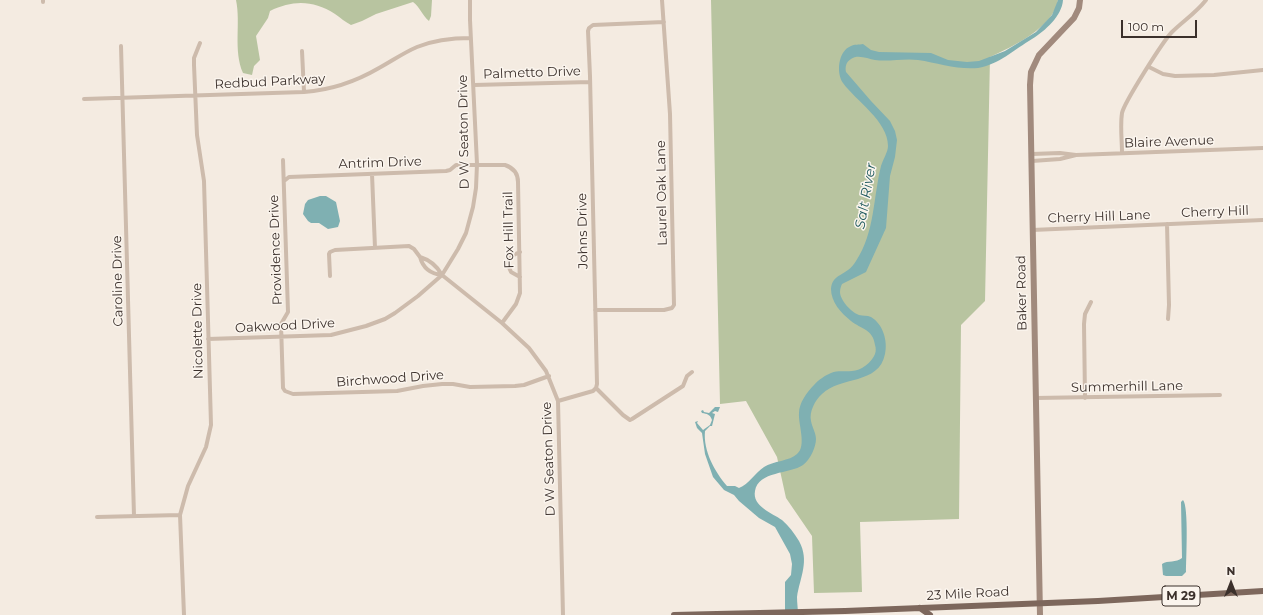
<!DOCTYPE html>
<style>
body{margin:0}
#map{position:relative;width:1263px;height:615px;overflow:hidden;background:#f4ebe1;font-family:Montserrat,sans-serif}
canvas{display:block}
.north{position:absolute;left:1211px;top:563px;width:40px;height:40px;-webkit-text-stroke:3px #fbf5ee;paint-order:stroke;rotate:0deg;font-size:11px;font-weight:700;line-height:16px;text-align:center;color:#3b302b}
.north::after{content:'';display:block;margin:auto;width:14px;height:18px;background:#3b302b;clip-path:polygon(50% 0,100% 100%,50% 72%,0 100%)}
.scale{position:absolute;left:1121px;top:20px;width:76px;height:18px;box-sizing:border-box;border:2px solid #3b302b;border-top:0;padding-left:5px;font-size:12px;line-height:14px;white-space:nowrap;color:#3b302b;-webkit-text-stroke:3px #fbf5ee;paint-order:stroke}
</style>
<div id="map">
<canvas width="1263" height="615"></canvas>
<div class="north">N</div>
<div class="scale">100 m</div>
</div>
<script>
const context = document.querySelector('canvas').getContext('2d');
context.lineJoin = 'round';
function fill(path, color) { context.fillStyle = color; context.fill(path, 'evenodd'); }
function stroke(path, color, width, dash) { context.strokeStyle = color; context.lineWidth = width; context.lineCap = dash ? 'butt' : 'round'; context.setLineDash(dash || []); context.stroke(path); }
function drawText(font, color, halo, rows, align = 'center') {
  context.font = font + ' Montserrat,sans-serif'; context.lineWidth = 3; context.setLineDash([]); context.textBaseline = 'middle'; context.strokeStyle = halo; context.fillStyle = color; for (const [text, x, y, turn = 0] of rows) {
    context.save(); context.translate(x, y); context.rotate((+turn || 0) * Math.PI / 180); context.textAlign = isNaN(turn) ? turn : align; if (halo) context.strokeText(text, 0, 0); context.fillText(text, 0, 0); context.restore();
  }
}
fill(new Path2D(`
 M236 0H432L431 16 429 21C422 15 420 7 413 2L376 14 362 21 351 25C345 22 341 18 335 14 313 0 293 0 270 11L268 18 256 36 260 60 254 66 252 75 243 73C233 50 241 24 236 0Z
 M711 0H1058C1054 27 1012 47 990 57L985 301 961 325 959 519 860 522 862 592 814 593 812 536 786 498 777 457 746 401 720 404Z`), '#b8c4a0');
fill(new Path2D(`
 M1058 0H1063C1062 16 1045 31 1032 39 1015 49 998 65 978 68 958 70 938 63 918 60 904 58 889 62 875 60 868 59 858 54 851 59 846 62 845 67 846 72L871 101 890 121 895 131 897 140 895 157 890 176 886 228 866 272 842 284C841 286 840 289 840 292 840 300 851 312 859 315 863 316 867 315 871 317 883 324 888 341 885 354 879 385 840 376 822 394 815 400 809 412 811 421 812 427 816 433 816 439 816 447 810 460 803 465 790 474 758 471 755 491 752 506 772 513 782 520 789 526 794 533 799 541 810 561 800 577 797 597 797 603 798 609 798 615H785V582L791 575 792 564 790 554 775 527 759 518 739 501 734 495 724 490 713 477 705 454 702 433 697 428 695 422 698 421 697 423 703 430 710 425 712 420C710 414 707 414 702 413L701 411 703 410 704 412 709 413 715 407H720L718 412 715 411 712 413 715 414 712 426H710L705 431C703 451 715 472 727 486H735L739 488C749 484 755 473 764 467 773 461 790 461 797 454 807 446 798 424 799 413 799 403 807 392 814 385 818 380 826 375 831 373 838 370 845 372 852 371 861 371 872 362 875 354 876 351 876 348 875 345 873 329 861 329 851 321 841 313 831 302 831 289 832 277 840 276 848 270 851 268 854 264 856 261 875 232 873 198 881 166 883 159 888 152 888 146 888 121 856 101 843 83 836 73 838 51 851 46 854 44 859 45 863 44L871 50 879 52 931 53 948 60 967 62 979 61 1005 51 1036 32 1052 15Z
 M320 196H326L336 202 340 221 338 227 328 229 319 223H311L308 221 303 214 305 204 308 200Z
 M1183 500C1189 507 1186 560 1186 572L1182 576H1166L1163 575 1162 564C1168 560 1176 563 1182 558L1181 502Z`), '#7fb0b2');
stroke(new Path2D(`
 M43 2V0
 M121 46 134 516
 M302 51 304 92
 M1149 67 1163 74 1175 76 1214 75 1263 70
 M474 85 590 82
 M84 99 304 92C332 90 355 82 379 68 392 61 403 53 417 47 434 40 453 38 471 38
 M1122 153C1122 140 1120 126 1122 113 1124 103 1163 41 1172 32 1183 21 1196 13 1206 0
 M1032 154 1060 153 1076 155 1060 159 1032 161
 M1076 155 1263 148
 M283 160 288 312 281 324 283 388 285 391 293 394 397 391 423 386 442 384H453L470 387 515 386 524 385 549 376
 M372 174 375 248
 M284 181 289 177 446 171 450 170 456 165H505C514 168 518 173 518 182L520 293 516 304 502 323
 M1167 224 1169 305 1168 319
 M1032 230 1263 220
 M520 252C513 255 509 257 508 265L511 272 520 277
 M442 275C431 274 423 268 420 257 430 260 437 266 442 275L502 323 529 348 546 371 558 401 563 615
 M330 276 329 254 330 252 335 250 409 246 414 249 420 257
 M595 310H664L672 308 674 305 670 114 662 0
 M208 339 331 335 366 326 385 319 395 313 418 296 442 275 458 249 466 233 473 207 476 188 477 164 470 20V0
 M596 388 623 415 630 420 632 419 683 386 687 376 692 372
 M1035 398 1220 395
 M1085 398 1084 324 1085 314 1091 302
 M558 401 593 391 596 388 597 384 590 76 588 31 589 28 593 25 664 22
 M97 517 180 515
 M184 615 180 515 188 486 206 447 211 425 204 181 197 135 194 65V58L200 43`), '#cdbbac', 4);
stroke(new Path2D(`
 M1040 615 1030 85 1031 72 1039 55 1074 18 1079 8 1080 0`), '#a18a7d', 6);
stroke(new Path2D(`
 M920 608 930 615
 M674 615 845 611 1098 601 1263 591`), '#7d675c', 6);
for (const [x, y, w] of [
 [1181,596,38]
]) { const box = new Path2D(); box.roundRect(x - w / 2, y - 10, w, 20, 3); context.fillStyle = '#fbf5ee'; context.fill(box); stroke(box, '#3b302b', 1); }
drawText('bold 12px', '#3b302b', null, [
 ["M 29",1181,596]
]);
drawText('13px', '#3b302b', '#fbf5ee', [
 ["Palmetto Drive",532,73,-2],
 ["Redbud Parkway",270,82,-3],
 ["D W Seaton Drive",464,132,-91],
 ["Blaire Avenue",1169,142,-2],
 ["Antrim Drive",380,163,-2],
 ["Laurel Oak Lane",662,193,-91],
 ["Cherry Hill",1215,212,-2],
 ["Cherry Hill Lane",1099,217,-2],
 ["Fox Hill Trail",509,230,-91],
 ["Johns Drive",583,231,-91],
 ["Providence Drive",276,250,-92],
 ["Caroline Drive",118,281,-91],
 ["Baker Road",1022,293,-91],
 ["Oakwood Drive",285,326,-3],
 ["Nicolette Drive",198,331,-91],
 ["Birchwood Drive",390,379,-4],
 ["Summerhill Lane",1127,387,-1],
 ["D W Seaton Drive",549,459,-92],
 ["23 Mile Road",968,594,-3]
]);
drawText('italic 14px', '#1f5a5e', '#fbf5ee', [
 ["Salt River",866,196,-80]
]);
</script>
